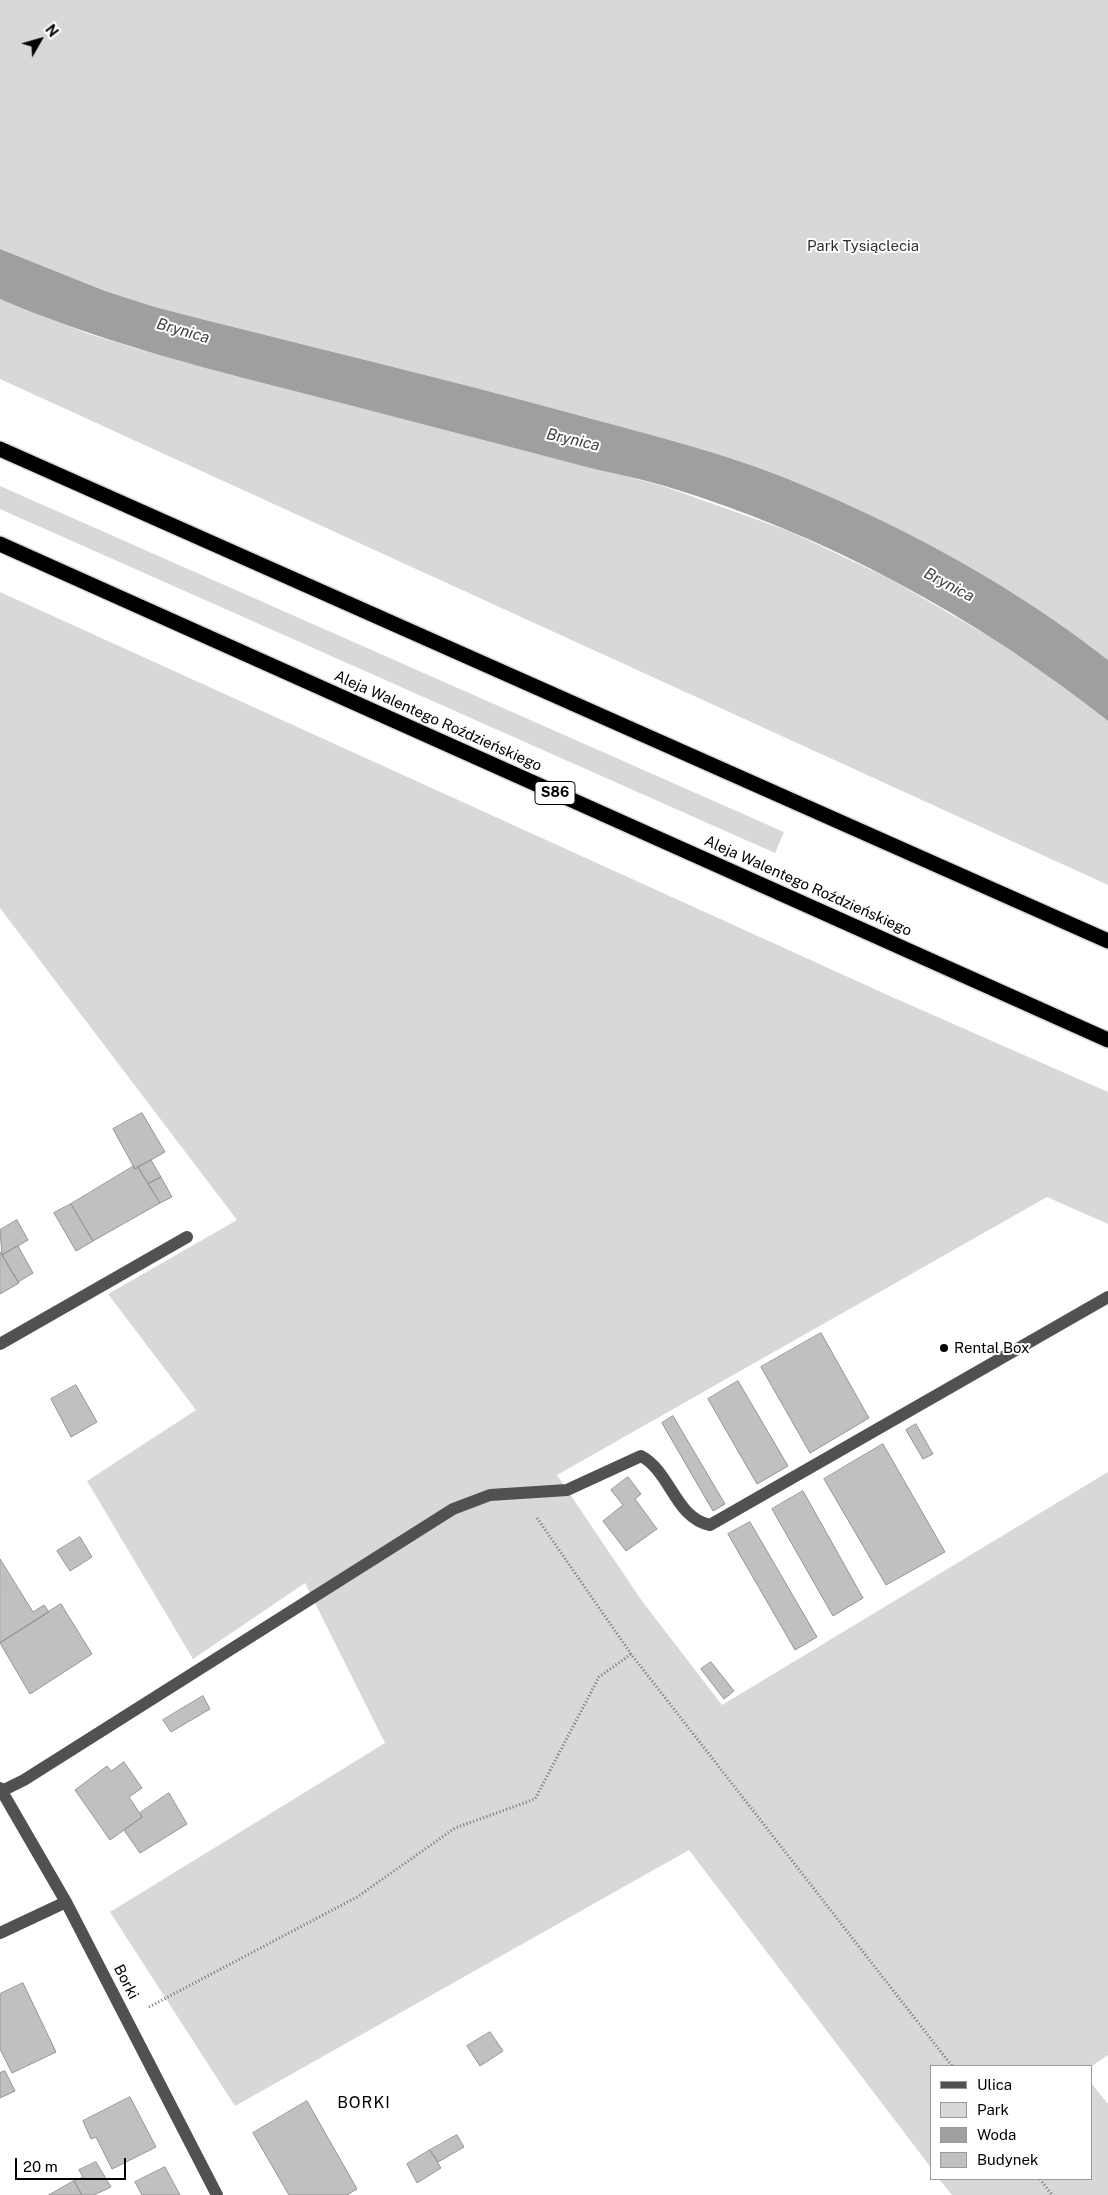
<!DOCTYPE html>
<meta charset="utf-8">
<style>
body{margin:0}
#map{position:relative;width:1108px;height:2195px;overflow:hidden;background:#fff;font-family:"Public Sans",sans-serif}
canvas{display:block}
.legend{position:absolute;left:930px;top:2065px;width:162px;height:115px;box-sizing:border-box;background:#fff;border:1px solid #999;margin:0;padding:6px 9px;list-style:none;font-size:15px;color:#000}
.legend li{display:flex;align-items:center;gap:10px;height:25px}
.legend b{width:25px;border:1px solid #999}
.north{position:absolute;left:15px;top:15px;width:50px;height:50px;-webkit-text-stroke:4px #fff;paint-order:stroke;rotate:52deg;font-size:14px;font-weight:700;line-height:20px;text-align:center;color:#000}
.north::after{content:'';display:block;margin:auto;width:18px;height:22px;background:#000;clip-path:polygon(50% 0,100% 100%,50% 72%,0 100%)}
.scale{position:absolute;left:15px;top:2158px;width:111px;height:22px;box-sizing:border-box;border:2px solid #000;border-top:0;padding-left:6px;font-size:15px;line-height:18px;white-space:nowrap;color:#000;-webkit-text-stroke:4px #fff;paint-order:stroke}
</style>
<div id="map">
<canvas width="1108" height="2195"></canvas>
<ul class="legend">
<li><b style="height:6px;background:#515151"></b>Ulica</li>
<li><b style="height:14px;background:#d8d8d8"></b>Park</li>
<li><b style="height:14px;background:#9f9f9f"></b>Woda</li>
<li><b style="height:14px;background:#c0c0c0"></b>Budynek</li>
</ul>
<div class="north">N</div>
<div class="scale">20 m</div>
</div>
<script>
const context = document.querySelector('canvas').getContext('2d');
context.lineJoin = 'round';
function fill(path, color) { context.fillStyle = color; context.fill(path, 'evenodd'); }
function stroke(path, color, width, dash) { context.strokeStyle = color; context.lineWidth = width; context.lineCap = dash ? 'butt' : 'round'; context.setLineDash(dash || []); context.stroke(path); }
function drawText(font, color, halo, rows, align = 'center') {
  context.font = font + ' "Public Sans",sans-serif'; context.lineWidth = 4; context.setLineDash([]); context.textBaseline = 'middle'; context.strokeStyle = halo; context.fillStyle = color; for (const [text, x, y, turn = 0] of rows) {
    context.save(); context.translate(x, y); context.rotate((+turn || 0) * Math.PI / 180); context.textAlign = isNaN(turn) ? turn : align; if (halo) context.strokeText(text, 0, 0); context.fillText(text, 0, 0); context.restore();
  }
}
fill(new Path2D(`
 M0 0H1108V660C1015 587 909 529 800 484 727 453 650 435 574 414 435 376 294 343 155 307L105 291 0 249Z
 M0 299 89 334 138 349 663 486 789 531 890 579 992 638 1049 676 1108 721V885L0 379Z
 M0 486 784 832 775 853 0 509Z
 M0 592 892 997 1108 1092V1224L1047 1197 557 1475 642 1601 722 1705 1108 1472V2055L1092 2066H932V2169L689 1850 235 2106 110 1912 385 1743 305 1583 193 1659 87 1481 196 1410 108 1294 237 1220 0 908Z
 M1092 2084 1108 2104V2195H952L939 2179H1092Z`), '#d8d8d8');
fill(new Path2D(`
 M0 249 105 291 155 307C294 343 435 376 574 414 650 435 727 453 800 484 909 529 1015 587 1108 660V721C978 618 825 534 665 486 638 478 610 473 583 466 480 439 378 412 275 386 181 362 89 337 0 299Z`), '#9f9f9f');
const building = new Path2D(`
 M142 1113 165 1152 135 1169 113 1129Z
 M151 1160 161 1177 148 1184 138 1167Z
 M134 1166 135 1169 138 1167 160 1203 93 1241 71 1204Z
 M161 1177 172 1197 160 1203 148 1184Z
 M71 1204 93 1241 76 1251 54 1213Z
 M17 1220 28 1240 2 1255 0 1230Z
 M18 1246 33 1273 18 1282 2 1255Z
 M0 1252 19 1283 0 1294Z
 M821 1333 869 1418 810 1453 761 1367Z
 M738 1381 788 1466 757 1484 708 1399Z
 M76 1385 97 1422 71 1437 51 1399Z
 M673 1416 725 1504 713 1511 662 1423Z
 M916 1424 933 1454 923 1459 906 1430Z
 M883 1444 945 1552 886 1585 824 1479Z
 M628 1477 641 1494 635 1499 657 1529 626 1551 603 1521 623 1505 611 1490Z
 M803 1491 863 1598 833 1616 772 1509Z
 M750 1522 817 1637 795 1650 728 1534Z
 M80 1537 92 1557 70 1571 57 1551Z
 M0 1559 33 1612 44 1605 49 1612 0 1643Z
 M61 1604 92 1654 30 1694 0 1643Z
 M711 1662 734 1691 724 1699 701 1669Z
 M203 1696 210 1709 171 1732 163 1720Z
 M124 1762 142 1788 129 1797 142 1817 110 1840 75 1790 107 1766 111 1771Z
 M169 1793 187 1824 140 1853 124 1830 142 1817 140 1813Z
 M23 1983 56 2052 12 2073 0 2049V1994Z
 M490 2032 503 2051 480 2066 467 2046Z
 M5 2071 15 2091 0 2098V2073Z
 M130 2097 156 2147 112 2169 96 2137 91 2139 83 2121Z
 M307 2101 357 2189 347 2195H289L253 2133Z
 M457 2135 464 2147 438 2162 430 2150Z
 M430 2150 441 2168 417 2183 407 2164Z
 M96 2162 111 2187 94 2195H82L74 2181 83 2177 79 2170Z
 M165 2167 180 2195H142L135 2182Z
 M74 2181 82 2195H49Z`);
fill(building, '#c0c0c0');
stroke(building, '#959595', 1);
const highway = new Path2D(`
 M0 449 1108 941
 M0 544 1108 1040`);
stroke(highway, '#dbdbdb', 18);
stroke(new Path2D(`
 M537 1518 631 1654 952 2066
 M149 2007 357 1897 455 1828 535 1799 599 1677 631 1654
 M1040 2179 1052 2195`), '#737373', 3, [1, 2.5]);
stroke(new Path2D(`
 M0 1344 187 1237
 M0 1788 66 1902 217 2195
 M2 1791 24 1780 453 1509 490 1495 567 1490 641 1456C671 1472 675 1518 710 1525L1108 1297
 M0 1933 66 1902`), '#515151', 12);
stroke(highway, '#000', 15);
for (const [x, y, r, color] of [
 [944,1348,5,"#000"]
]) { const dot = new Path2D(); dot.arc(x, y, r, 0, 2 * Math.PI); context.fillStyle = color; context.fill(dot); stroke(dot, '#fff', 2); }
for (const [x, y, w] of [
 [555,793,40]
]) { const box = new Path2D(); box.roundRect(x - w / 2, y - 11.5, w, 23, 4); context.fillStyle = '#fff'; context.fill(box); stroke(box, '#000', 1); }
drawText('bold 14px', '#000', null, [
 ["S86",555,793]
]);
drawText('15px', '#2f2f2f', '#fff', [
 ["Park Tysiąclecia",863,246]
]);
drawText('15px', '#000', '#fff', [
 ["Aleja Walentego Roździeńskiego",438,721,24],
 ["Aleja Walentego Roździeńskiego",808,886,24],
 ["Borki",126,1982,63]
]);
drawText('15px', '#000', '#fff', [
 ["Rental Box",954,1348]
], 'left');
drawText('italic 16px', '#404040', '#fff', [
 ["Brynica",183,331,16],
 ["Brynica",573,440,13],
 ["Brynica",949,585,28]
]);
context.letterSpacing = '1px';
drawText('16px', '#000', '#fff', [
 ["BORKI",364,2103]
]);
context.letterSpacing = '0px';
</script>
